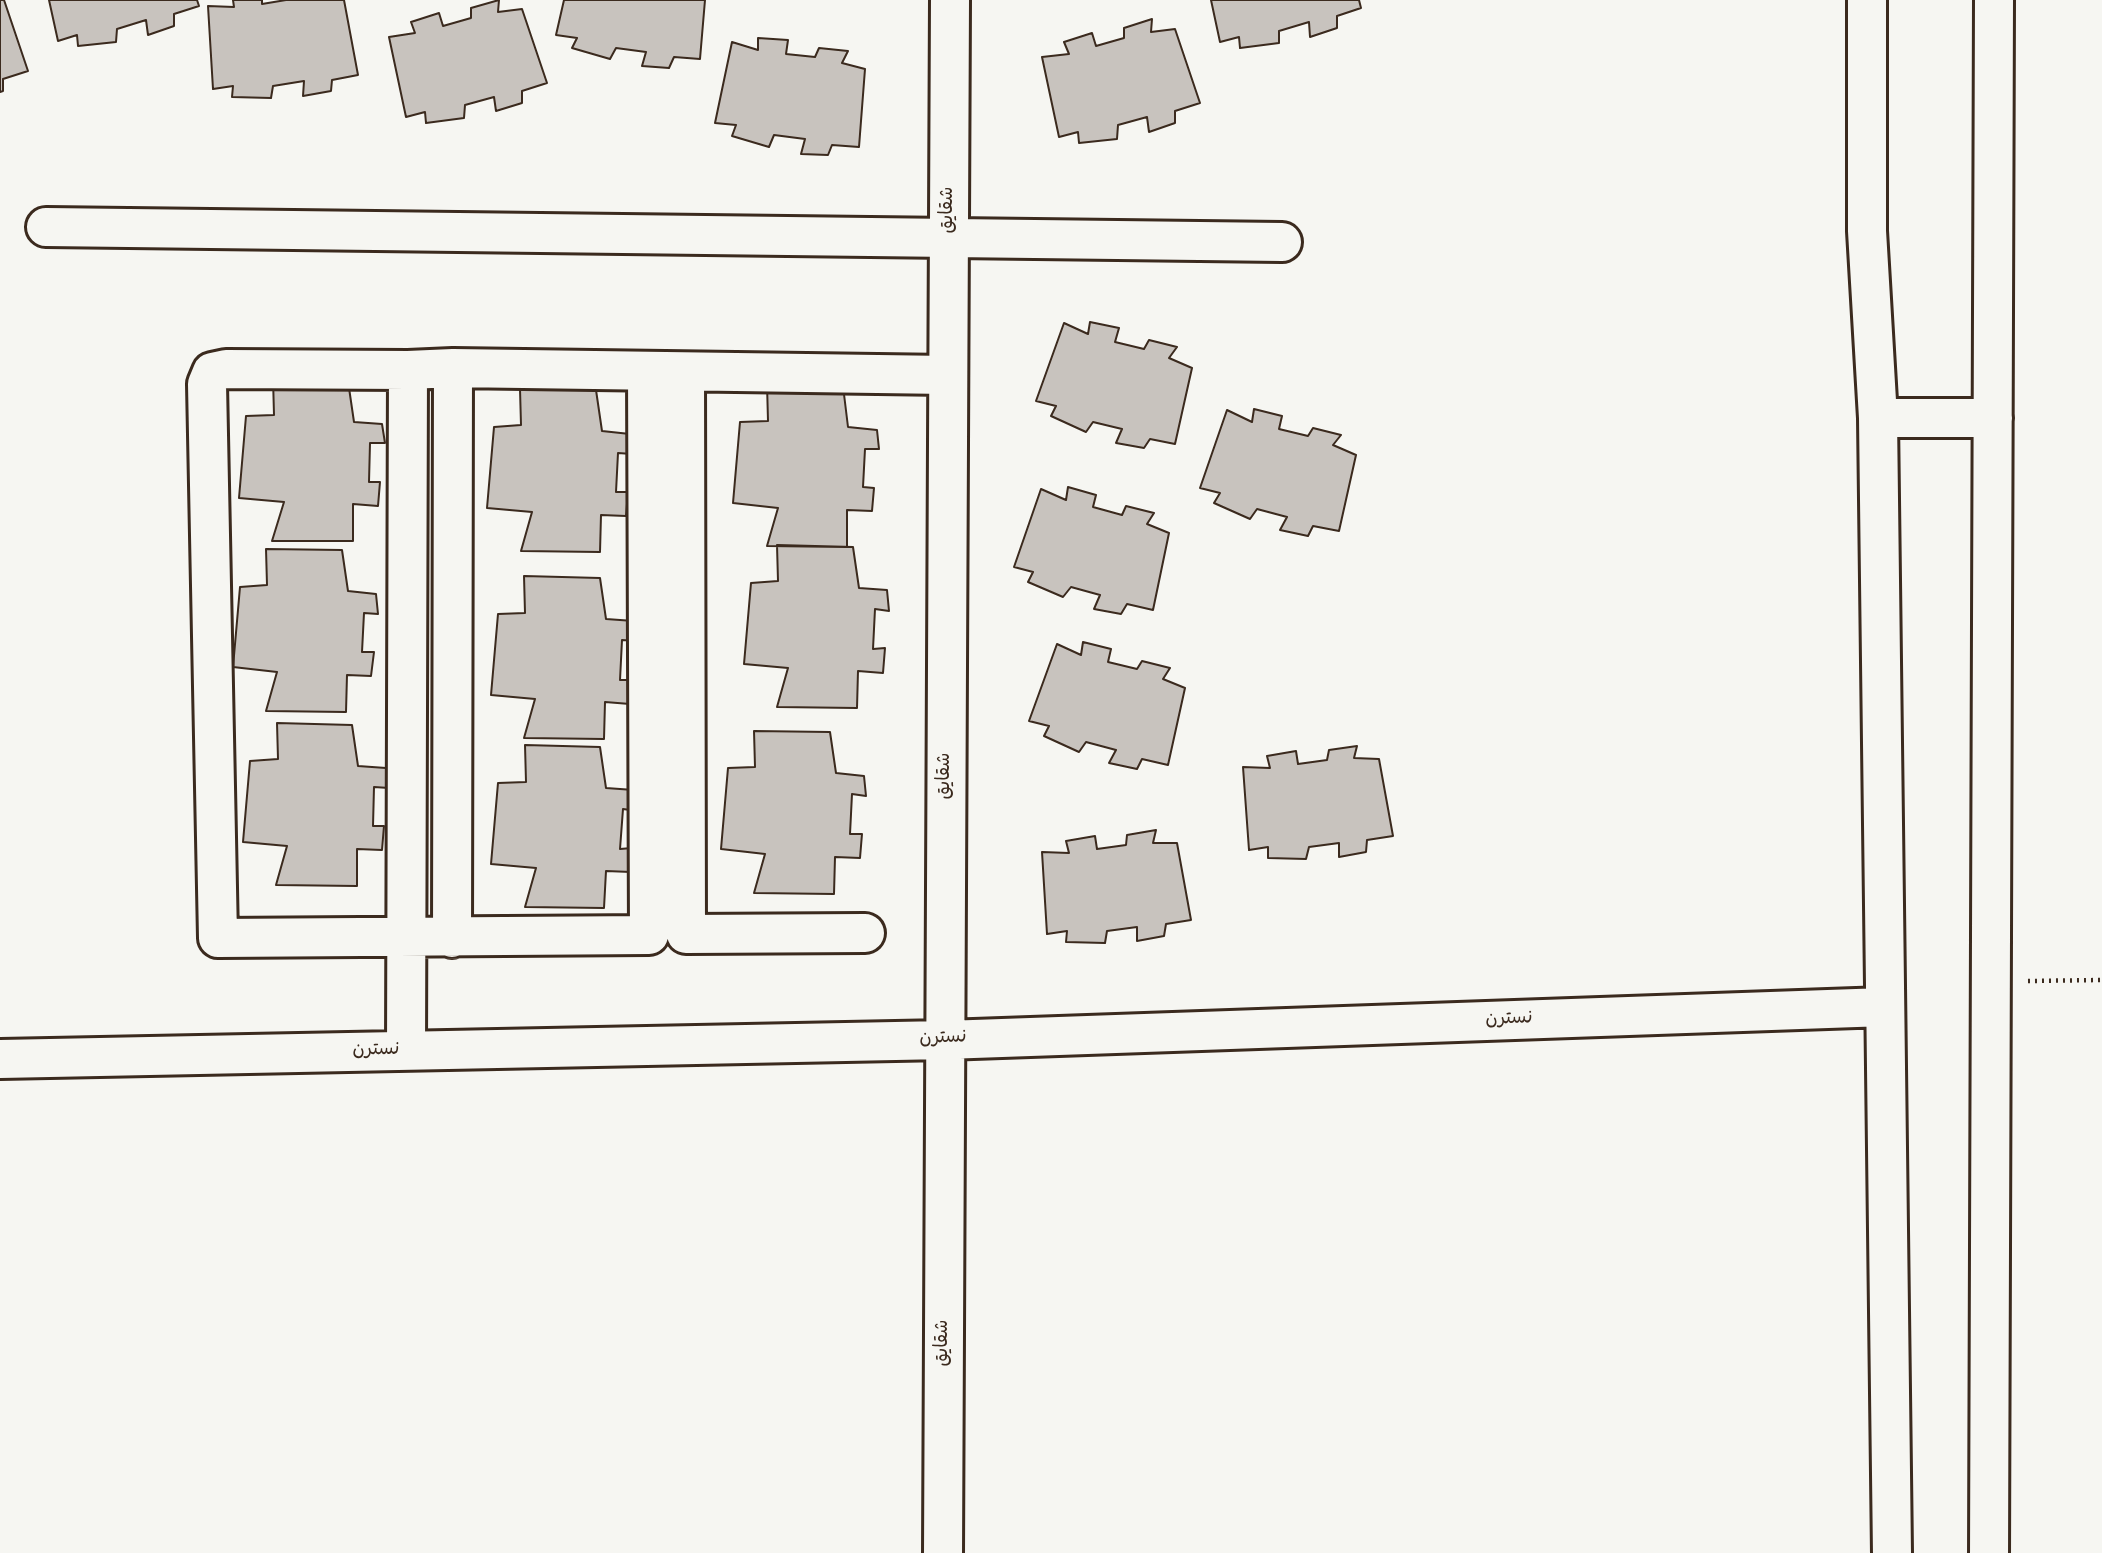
<!DOCTYPE html>
<meta charset="utf-8">
<style>
body{margin:0}
canvas{display:block;background:#f6f6f2}
</style>
<canvas width="2102" height="1553"></canvas>
<script>
const context = document.querySelector('canvas').getContext('2d');
context.lineJoin = 'round';
function fill(path, color) { context.fillStyle = color; context.fill(path, 'evenodd'); }
function stroke(path, color, width, dash) { context.strokeStyle = color; context.lineWidth = width; context.lineCap = dash ? 'butt' : 'round'; context.setLineDash(dash || []); context.stroke(path); }
function drawText(font, color, halo, rows, align = 'center') {
  context.font = font + ' Kalam,"Playpen Sans Arabic",sans-serif'; context.lineWidth = 6; context.setLineDash([]); context.textBaseline = 'middle'; context.strokeStyle = halo; context.fillStyle = color; for (const [text, x, y, turn = 0] of rows) {
    context.save(); context.translate(x, y); context.rotate((+turn || 0) * Math.PI / 180); context.textAlign = isNaN(turn) ? turn : align; if (halo) context.strokeText(text, 0, 0); context.fillText(text, 0, 0); context.restore();
  }
}
const building = new Path2D(`
 M0 0H4L28 71 3 79V91L0 92Z
 M49 0H197L199 6 174 14V26L148 35 146 20 117 29 116 42 78 46 77 35 58 41Z
 M233 0H262V4L286 0H344L358 75 332 80 331 91 303 96 304 81 273 86 271 98 232 97 233 86 213 89 208 6 234 7Z
 M499 0 498 12 522 9 547 83 522 91V103L496 111 494 97 465 105 464 118 426 123 425 112 406 117 389 37 415 33 411 22 439 13 443 26 471 18V8Z
 M564 0H705L700 59 674 57 669 68 642 66 646 52 616 48 610 59 572 48 577 38 556 35Z
 M1211 0H1359L1361 8 1337 16V28L1310 37 1309 22 1279 31V43L1240 48 1239 37 1220 42Z
 M1152 19 1151 32 1175 29 1200 103 1175 111V123L1149 132 1147 117 1118 125 1117 139 1079 143 1078 132 1059 137 1042 57 1069 54 1064 42 1092 33 1096 46 1124 38V28Z
 M758 38 788 40 786 54 815 57 819 48 848 51 842 63 865 69 859 147 832 145 828 155 801 154 805 139 774 135 769 147 732 136 736 125 715 123 732 42 758 50Z
 M1090 322 1119 328 1115 342 1144 349 1149 340 1177 347 1169 358 1192 368 1175 444 1150 439 1144 448 1116 443 1122 429 1093 422 1086 432 1051 416 1056 406 1036 401 1064 323 1088 334Z
 M273 378 348 381 354 422 382 424 385 443H370L369 482H380L378 506 353 504V541H272L284 502 239 498 246 416 274 415Z
 M767 384 843 386 848 427 877 430 879 449H865L863 487 874 488 872 511 847 510V547L767 546 778 508 733 503 740 422 768 421Z
 M520 389 596 390 602 431 630 434 632 454 618 453 616 492H628L626 516 601 515 600 552 521 551 532 512 487 508 494 427 521 425Z
 M1254 409 1282 416 1279 429 1308 436 1313 428 1341 435 1333 445 1356 455 1339 531 1313 526 1308 536 1280 530 1287 517 1257 509 1250 519 1214 503 1220 493 1200 488 1227 410 1252 422Z
 M1068 487 1096 495 1093 507 1122 515 1126 506 1154 513 1147 524 1169 533 1153 610 1127 604 1121 614 1094 609 1100 595 1071 587 1063 597 1028 582 1033 572 1014 567 1041 489 1066 500Z
 M777 545 853 547 859 588 887 590 889 611 875 609 873 649 885 648 883 673 858 671 857 708 777 707 788 668 744 664 751 583 778 581Z
 M266 549 342 550 348 591 376 594 378 614 364 613 362 652H374L371 676 347 675 346 712 266 711 277 672 233 667 240 587 267 585Z
 M524 576 600 578 606 619 634 621 636 641 622 640 620 680H632L630 704 605 702 604 739 524 738 535 699 491 695 498 614 525 613Z
 M1083 642 1111 649 1108 662 1137 669 1142 661 1170 668 1163 679 1185 688 1168 765 1142 759 1137 769 1109 763 1116 750 1086 742 1079 752 1044 736 1049 726 1029 721 1057 644 1081 655Z
 M277 723 352 725 358 766 386 768 389 788 374 787 373 826H384L382 850 357 849V886L276 885 287 846 243 842 250 761 278 759Z
 M754 731 830 732 836 773 864 776 866 796 852 794 850 834H862L860 858 835 857 834 894 754 893 765 854 721 849 728 768 755 767Z
 M525 745 600 747 606 788 634 790 637 811 623 809 620 849 632 848 631 872 606 871 604 908 525 907 536 868 491 864 498 783 526 782Z
 M1357 746 1354 758 1379 759 1393 836 1367 840 1366 852 1339 857V843L1309 847 1306 859 1268 858V847L1249 850 1243 767 1270 768 1267 756 1296 751 1298 764 1327 760 1329 750Z
 M1156 830 1153 843H1177L1191 920 1166 924 1164 936 1137 941V927L1107 931 1105 943 1066 942 1067 931 1047 934 1042 852 1069 853 1066 841 1095 836 1097 849 1126 845 1127 835Z`);
fill(building, '#c8c3be');
stroke(building, '#3b2a1e', 2);
const minor = new Path2D(`
 M1867 0V231L1878 418 1892 1553
 M46 227 1282 242
 M408 370 226 369 212 372 207 384 218 938 649 935 647 371
 M685 372 686 934 865 933
 M1878 418H1993
 M452 938 453 368
 M406 1051 408 370 453 368 948 375
 M0 1059 945 1040 1885 1007
 M943 1553 950 0
 M1989 1553 1994 0`);
stroke(minor, '#3b2a1e', 44);
stroke(new Path2D(`
 M2028 981 2102 980`), '#3b2a1e', 4.5, [2, 5]);
stroke(minor, '#f6f6f2', 38);
drawText('19px', '#3b2a1e', '#f6f6f2', [
 ["شقایق",949,210,-90],
 ["شقایق",946,776,-90],
 ["نسترن",1509,1020,-2],
 ["نسترن",943,1039,-2],
 ["نسترن",376,1051,-1],
 ["شقایق",944,1343,-90]
]);
</script>
